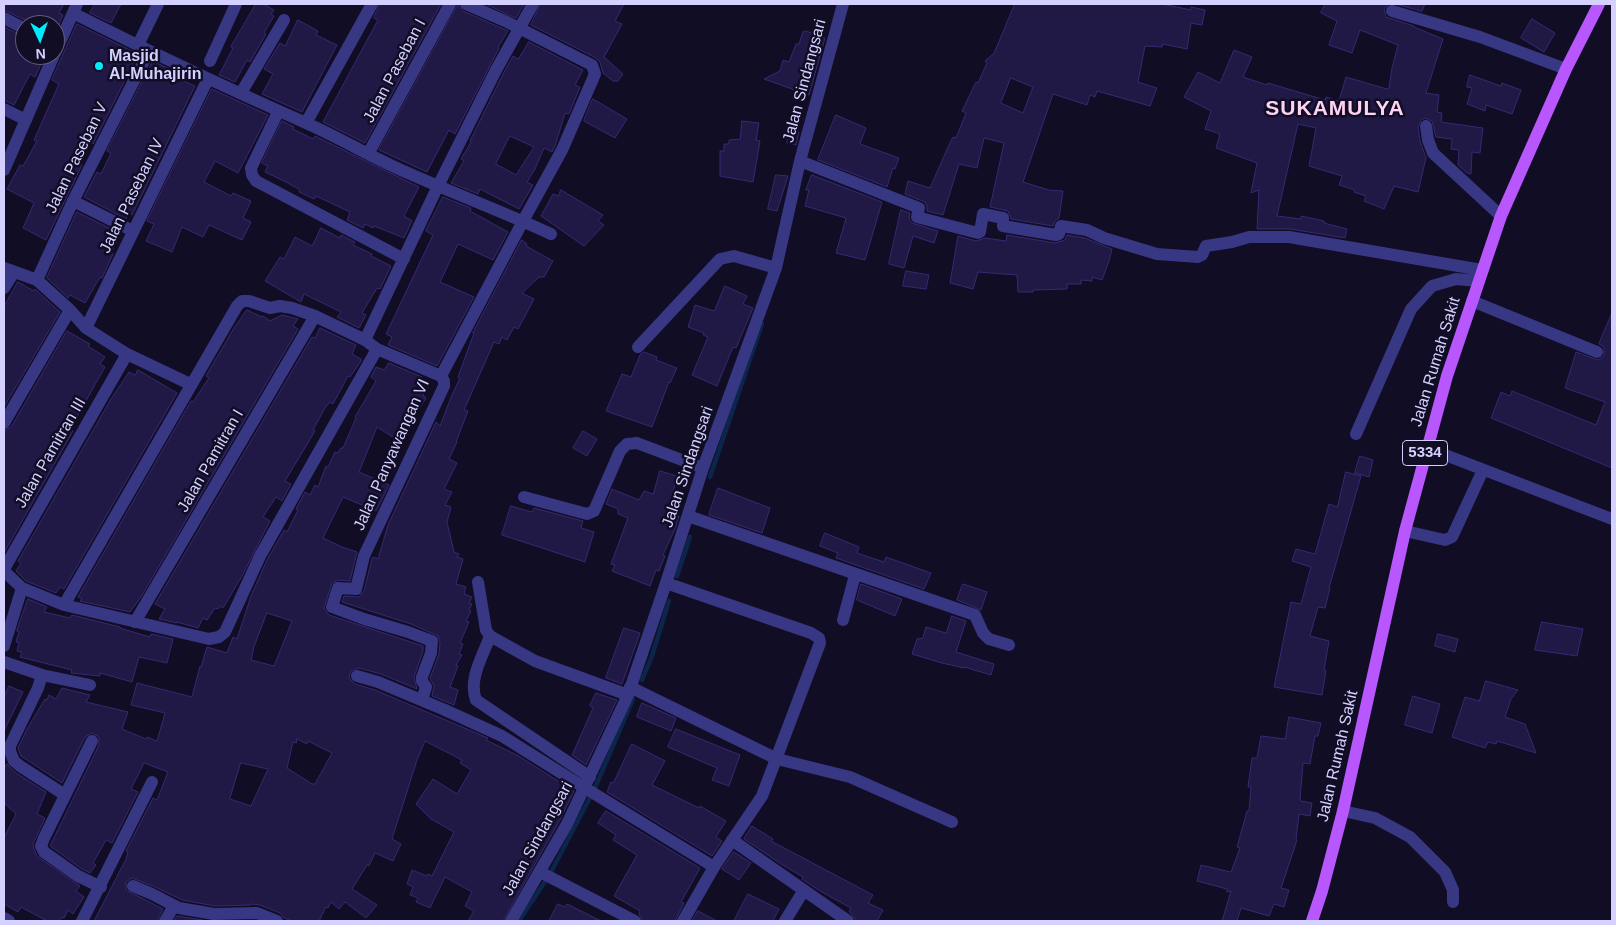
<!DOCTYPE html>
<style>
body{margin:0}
#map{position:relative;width:1616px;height:925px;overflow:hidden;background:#100d24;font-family:Arial,sans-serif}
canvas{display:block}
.frame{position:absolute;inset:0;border:5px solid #d4d0ff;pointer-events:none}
.north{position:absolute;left:15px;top:15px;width:50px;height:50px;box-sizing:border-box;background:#100d24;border:1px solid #5e5b7c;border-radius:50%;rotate:177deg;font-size:14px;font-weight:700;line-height:20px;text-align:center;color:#d4d0ff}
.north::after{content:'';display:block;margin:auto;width:18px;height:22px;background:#00ecfb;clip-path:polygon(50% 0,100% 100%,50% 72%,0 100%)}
</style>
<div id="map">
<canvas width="1616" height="925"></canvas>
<div class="frame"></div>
<div class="north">N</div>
</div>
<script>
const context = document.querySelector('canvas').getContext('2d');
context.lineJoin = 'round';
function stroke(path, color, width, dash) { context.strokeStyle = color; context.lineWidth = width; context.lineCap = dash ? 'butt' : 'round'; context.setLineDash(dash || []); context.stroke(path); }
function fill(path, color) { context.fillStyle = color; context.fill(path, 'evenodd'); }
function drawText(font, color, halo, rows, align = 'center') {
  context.font = font + ' Arial,sans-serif'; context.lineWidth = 5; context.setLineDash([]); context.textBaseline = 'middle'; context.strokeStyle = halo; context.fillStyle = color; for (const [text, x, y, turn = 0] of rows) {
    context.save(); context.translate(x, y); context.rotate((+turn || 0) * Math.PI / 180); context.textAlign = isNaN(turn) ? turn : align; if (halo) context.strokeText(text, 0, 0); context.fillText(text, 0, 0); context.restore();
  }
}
stroke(new Path2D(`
 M710 477 762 324
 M677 576 690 537
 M642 680 652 656 669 601
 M519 921 550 874 595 788 633 699`), '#0b264a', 4.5);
const building = new Path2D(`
 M4 4H64L59 13 63 15 55 33V25H32L29 22 4 10Z
 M95 4H121L111 23 90 13Z
 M256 4H263L274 10 271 14 274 16 264 33 266 34 250 62 247 60 235 82 219 75 233 48 231 47Z
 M380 4H441L365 143 323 122 378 20 374 18Z
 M486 4H524L516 18Z
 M541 4H624L615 21 622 24 604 57 623 74 618 81H613L603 73 600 62 596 58 531 25Z
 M1015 4H1162L1191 10V7L1205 10 1202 25 1191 23 1187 49 1163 44 1162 47 1145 46 1138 82 1157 88 1150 106 1097 91 1095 97 1090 95 1087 105 1053 94 1023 182 1049 190 1063 191 1059 218 1055 221 1053 226 1011 219 1008 211 990 207 1004 143 984 138 977 168 959 164 943 215 927 211V206L925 202 905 194 908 181 930 188 948 147 953 137 956 138 966 113 962 111 976 82 978 83 987 63 985 61 994 53ZM1011 78 1033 87 1023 113 1001 103Z
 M1325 4H1389L1384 9 1386 17 1414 26V27L1443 39 1426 93 1439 95 1437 112 1442 113 1441 122 1483 128 1480 153 1472 152 1471 174 1467 173 1458 165 1459 150 1451 149 1452 139 1436 137 1432 121 1425 118 1421 120 1418 127 1420 141 1426 158 1418 192 1394 186 1384 209 1364 201 1366 196 1354 192 1355 190 1339 185 1342 176 1309 166 1316 128 1298 124 1277 216 1301 219V216L1324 221V223L1347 229 1345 238 1290 229H1257L1259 190 1251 193 1257 163 1216 148 1220 134 1205 129 1211 111 1184 97 1198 72 1220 83 1234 50 1252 57 1243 77 1267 85 1268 83 1325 100 1326 97 1339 101 1346 77 1387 89 1389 88 1392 68 1398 45 1360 30 1352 53 1329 45 1337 21 1321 13Z
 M1396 4H1425L1422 11Z
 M458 5 463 11 508 31 498 47 499 48 455 134 449 130 427 172 379 150Z
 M1532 19 1555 33 1544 52 1521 38Z
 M298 20 318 31 316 35 337 45 302 112 262 94 273 74 264 69 280 43 285 46Z
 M77 24 138 54 93 144 90 142 80 164 82 165 46 240 23 228 34 203 7 189 20 165 23 166 37 141 34 140 59 84 52 80Z
 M4 27 25 37V55H45L35 77 30 74 14 105 4 100Z
 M806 31 825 38 809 95 764 79 780 71 783 60 789 62 796 44H799L803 32Z
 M529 42 583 70 575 85 580 87 569 114 565 113 555 146 552 152 544 148 535 169 527 182 533 185 519 209 480 189 478 194 451 183 464 161 461 159 471 142 470 141 503 74 513 56 518 59ZM510 136 534 147 516 175 496 164Z
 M153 61 184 76 182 80 195 86 132 215 129 213 126 219 84 197 97 172 101 174 111 153 107 151Z
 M1470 75 1501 86 1502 83 1521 90 1512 114 1486 105 1485 111 1467 104 1472 88 1467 87Z
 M212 89 268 115 238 173 215 161 204 182 231 196 233 193 251 201 243 218 251 222 242 240 209 225 203 237 182 227 172 252 146 241 154 224 147 221Z
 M593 99 627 119 615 138 584 121Z
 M836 115 866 128 860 144 899 158 895 169 893 168 887 187 818 160Z
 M282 121 294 127 293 129 313 139 315 136 419 187 404 216 412 221 404 238 374 226 373 228 365 224 363 228 347 220 350 212 316 196 314 199 299 192 300 190 288 183 265 172 268 166 262 163Z
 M742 121 759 123 756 140 760 141 753 182 720 176V151H724V144H729V140L740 139Z
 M790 130 799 132 796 145 787 143Z
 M776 175 788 176 777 211 768 209Z
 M812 175 882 202 865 260 836 253 846 218 805 206 809 190H806Z
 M561 190 603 215 598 221 604 225 584 246 541 216 553 194 558 196Z
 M443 197 471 208 470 211 508 232 493 260 458 244 440 282 474 297 437 366 388 345 392 337 386 334 433 235 426 231Z
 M901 210 910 213 909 219 912 223 938 231 934 243 913 236 904 268 889 264Z
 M77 212 119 233 117 237H119L111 253 113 254 102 278 100 277 85 303 70 295 68 298 47 278Z
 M321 228 340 238 341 235 355 242 353 245 372 254 371 256 391 266 380 289 377 288 362 313 366 315 359 328 337 317 341 312 304 294 301 302 265 281 280 257 284 259 295 237 312 246Z
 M1007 235 1055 243 1065 240 1067 235 1085 238 1112 249 1109 261 1102 280 1092 277V281L1081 280V284H1067V289L1033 290V292H1018L1017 275 978 272 973 289 950 283 958 236 976 241 985 238 1006 241Z
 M522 240 527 244 526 246 553 261 544 277H539L522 293 534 299 518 329 514 327 507 340 502 337 499 344 494 342 464 410 468 411 456 442H457L449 459 457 463 444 489 452 492 445 505 451 507 447 522 454 552 459 554 457 557 463 559 456 584 466 587 464 594 472 597 469 603 472 604 469 610 471 611 466 621 469 622 460 643 463 644 459 654 462 655 456 665 458 666 450 687 458 690 454 705 432 696 434 686 430 678 439 654 440 642 438 636 411 624 342 602 344 596 359 597 364 591 372 559 373 557 378 559 388 525 436 422 440 426 452 395 460 378 458 377 474 333H473Z
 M906 271 929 275 926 289 903 286Z
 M18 282 34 291 35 289 60 312 4 407V307Z
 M725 286 747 296 743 304 753 308 736 348 733 347 717 386 692 375 708 337 703 335 704 333 688 327 695 305 714 311Z
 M247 310 262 317 263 316 270 321 282 315 298 319 293 326 298 329 141 597 130 612 80 601 82 599 78 597 191 401 193 402 209 378 206 376 234 328Z
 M1612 313V468L1491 418 1501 392 1510 396 1512 391 1596 425 1605 402 1565 388 1576 352 1598 360 1604 356V347L1599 344Z
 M320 328 356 345 352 354 361 359V361L350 377 348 376 333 404 330 402 325 408 313 430 315 431 285 481 291 484 282 501 276 497 263 517 270 521 242 576 223 608 220 606 218 609 215 608 207 620 203 618 198 628 177 622V623L159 619 165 609 155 604 312 337 315 338Z
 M67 331 90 344 88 346 105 357 100 364 105 367 70 429 73 431 4 553V431L11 427Z
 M644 352 657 357 656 360 677 368 670 383 669 382 652 427 606 411 622 374 631 377 640 355Z
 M389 363 422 377 418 384 426 391 423 395 426 398 399 441 377 427 359 472 389 485 376 511 343 497 323 538 342 547 357 552 350 581 338 580 332 583 324 608 329 615 423 646V651L414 677 417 689 381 674 359 668 351 671 349 678 355 684 375 690 488 738 486 740 517 755 574 791 560 820 503 921H468L474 911 465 906 472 892 445 877 430 908 416 902 418 898 410 895 413 887 407 884 412 870 427 876 428 874 432 876 454 832 431 819 416 804 433 779 457 794 471 770 460 763 462 760 425 741 417 760 392 839 401 844 393 861 375 853 369 866 367 865 352 889 377 905 366 918 345 902 339 909 331 902 328 908 326 907 319 921H292L284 918 280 913 260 905 251 904V905L215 906 182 900 155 887 132 878 126 882V890L163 909 157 921H94L126 859 128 852 126 851 153 798 157 800 168 772 144 763 131 789 138 792 112 843 106 840 93 863 96 865 90 873 82 869 50 846 99 745V737L92 733 85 737 62 783 21 756 18 748 27 729 45 699 47 700 49 695 56 699 62 688 90 695 86 702 128 712 122 729 146 739 147 737 157 741 165 713 131 705 137 683 192 697 200 666 201 667 207 647 227 653 233 637 237 639 251 596 267 560 284 530 287 532 298 510 296 509 305 492 310 495 315 485 318 487 326 466 328 467 335 452 338 453 341 448H343L356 418 355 417 376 381 371 377 376 367 384 370ZM267 613 292 621 274 666 251 660 254 647ZM297 739 307 744 308 741 332 753 315 784H312L287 768 293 742 296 743ZM241 763 268 769 251 806 230 799Z
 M138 370 177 393 64 589 60 587 56 593 26 581 16 571 21 563 18 561 111 399 129 372 135 375Z
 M583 431 597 439 587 456 573 448Z
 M1360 456 1373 460 1369 477 1355 473Z
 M660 471 677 476 671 500 681 504 676 515 679 516 675 529 663 555 665 556 659 571 656 570 650 586 612 571 615 565 611 564 628 518 618 514V509L606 504 612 489 639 500 644 491 653 494Z
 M1346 472 1361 476 1329 588H1330L1325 608 1318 607 1310 636 1329 641 1324 670 1326 671 1322 695 1274 687 1291 602 1301 604 1311 567 1292 561 1296 549 1315 554 1329 504 1337 507Z
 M718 488 770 508 762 533 709 515Z
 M511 506 532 512 534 508 583 521 581 528 594 532 585 562 502 535Z
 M825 533 859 547 857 553 884 562 886 557 931 573 924 589 836 558 838 553 820 546Z
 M861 584 902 599 895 616 857 600Z
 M963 584 987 592 981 610 957 600Z
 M28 599 47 607 44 612 70 618 72 615 120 627V628L150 637 151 634 173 639 167 663 139 657 132 682 100 673V676L71 673 72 670 20 657 22 652 17 651 19 643 16 642 19 632 17 631Z
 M952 616 966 621 956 652 994 664 991 675 964 667V668L942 663 912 654 917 639 923 638 926 627 946 633Z
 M1542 622 1583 629 1577 656 1535 650Z
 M624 628 640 633 622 684 606 678Z
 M1438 634 1458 639 1455 652 1435 646Z
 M1486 681 1518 690 1511 699 1505 717 1525 724 1536 753 1497 741 1496 744 1488 742 1485 748 1452 737 1465 697 1479 701Z
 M9 686 23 692 4 731V698Z
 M596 693 617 700 586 765 572 755 593 708 590 706Z
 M1413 696 1440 704 1432 733 1405 725Z
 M642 703 676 718 671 731 637 717Z
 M1289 717 1321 723 1318 736H1315L1310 764 1303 763 1300 799 1301 801 1312 803 1310 816 1299 814 1296 839 1297 840 1281 888 1289 890 1284 907 1274 904 1269 916 1241 908 1237 921H1222L1231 891 1227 892V889L1197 881 1201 865 1231 872 1240 848 1237 847 1247 811H1249L1251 787H1248L1252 758H1257L1261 736 1285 739Z
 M676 729 740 755 729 786 712 780 717 768 668 747Z
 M632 744 665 761 652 785 699 808 700 806 726 821 716 837 722 841 712 856 607 792 611 782 613 783Z
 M7 764 16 773 46 792 37 814 45 818 33 844 34 849 37 856 80 886 76 891 84 897 73 914 68 910 64 918 62 917 59 921H47L21 907 18 912 4 904V838L16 814 4 803V770Z
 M606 811 700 868 681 902 684 903 675 921H643L639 914 640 911 614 896 637 855 613 840 616 835 598 823Z
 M752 826 773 839 771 841 873 895 868 903 883 910 877 921H858L856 920 849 911 851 908 820 891 802 879 803 877 781 864 744 839Z
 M734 852 751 863 739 880 722 869Z
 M748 894 779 909 773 921H734Z
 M558 904 565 907 567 904 601 921H549Z
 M698 911 717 921H692Z
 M177 916H178L208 921H174Z`);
fill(building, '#201945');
stroke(building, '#362a72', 1);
stroke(new Path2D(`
 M1392 11 1480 37 1566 69
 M73 13C150 52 227 88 306 123 340 138 373 158 408 173 455 194 504 212 551 234
 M4 18 25 29
 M138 45 158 4
 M55 53 77 4
 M210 61 236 4
 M241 93 284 20
 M4 109 26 120
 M278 112 251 168 252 175 256 181 404 259
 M306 123 372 4
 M1426 126 1428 140 1433 153 1501 216
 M368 154 450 4
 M800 161 919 208 917 217 978 233 980 232 983 214 1003 218V226L1056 235 1059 234 1061 226 1087 230 1104 238 1157 254 1198 257 1202 255 1206 246 1232 242 1249 237H1289L1482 270
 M4 170 54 55
 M73 201 133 231
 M4 268 37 280 70 310 86 328 127 354 190 384
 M37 280 73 201 149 51
 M4 288 14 272
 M1472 301 1597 352
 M86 328 208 79
 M365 340 438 186 496 70 533 4
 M638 347 720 259 734 256 776 268
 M441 376 523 221 562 150 595 74 592 65 505 21 466 4
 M4 423 70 310
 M1356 434 1411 309 1432 286 1456 279 1478 281
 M1427 448 1612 519
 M524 497 587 514 594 511 620 451 627 444 637 443 703 468
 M688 516 975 615 983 633 989 639 1009 645
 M1405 531 1445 540 1452 537 1483 470
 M4 569 127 354
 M4 571 22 588 64 605 209 639 219 637 225 632 260 556 377 349
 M478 582 486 630 490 636 535 661 628 695
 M666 583 811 633 819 638 820 643 762 796 714 867 683 921
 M64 605 237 306 242 301H249L270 308 280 306 292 308 315 316 365 340 377 349 441 376
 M843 620 855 575
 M135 622 315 316
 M490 636C483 656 468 679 476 700L590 777
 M4 646 22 588
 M4 662 42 675 38 688 10 746V751L14 761 20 766 65 795
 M42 675 90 685
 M357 676 378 682 445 710 502 736 585 788 714 867
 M630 687 777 759 850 777 952 822
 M422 700 426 687 422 681V677L431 653 432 641 408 632 364 619 332 607 338 588 356 589 364 556 444 386V381L441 376
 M92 741 44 838 41 846 44 852 78 876 101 887
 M1343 811 1375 818 1410 837 1445 872 1453 890V902
 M732 840 848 921
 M540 872 635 921
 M133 886 152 894 179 908 214 914 257 913 277 921
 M4 918 9 921
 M82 921 152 782
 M165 921 174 906
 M511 921 567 824 628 695 666 583 703 468 776 268 800 161 843 4
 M785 921 804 890`), '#373784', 12);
stroke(new Path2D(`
 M1312 921 1322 891 1343 811 1405 531 1447 376 1501 216 1566 69 1599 4`), '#b957ff', 12);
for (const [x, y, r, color] of [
 [99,66,5,"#00ecfb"]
]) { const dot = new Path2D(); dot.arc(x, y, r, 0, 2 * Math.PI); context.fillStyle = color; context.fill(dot); stroke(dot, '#100d24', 2); }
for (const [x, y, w] of [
 [1425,453,45]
]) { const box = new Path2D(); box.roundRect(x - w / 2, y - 12.5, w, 25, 4); context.fillStyle = '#100d24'; context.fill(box); stroke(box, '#d4d0ff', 1); }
drawText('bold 15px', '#d4d0ff', null, [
 ["5334",1425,453]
]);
drawText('bold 16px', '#d4d0ff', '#100d24', [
 ["Masjid",109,57],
 ["Al-Muhajirin",109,75]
], 'left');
drawText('16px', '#d4d0ff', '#100d24', [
 ["Jalan Paseban I",395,71,-62],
 ["Jalan Sindangsari",805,81,-75],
 ["Jalan Paseban V",77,158,-64],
 ["Jalan Paseban IV",132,196,-64],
 ["Jalan Rumah Sakit",1436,362,-73],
 ["Jalan Pamitran III",51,453,-60],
 ["Jalan Panyawangan VI",392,455,-66],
 ["Jalan Pamitran I",211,461,-60],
 ["Jalan Sindangsari",688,467,-71],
 ["Jalan Rumah Sakit",1338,756,-77],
 ["Jalan Sindangsari",538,839,-61]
]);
context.letterSpacing = '1px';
drawText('bold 21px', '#ffd2f1', '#100d24', [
 ["SUKAMULYA",1335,109]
]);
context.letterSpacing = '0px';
</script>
